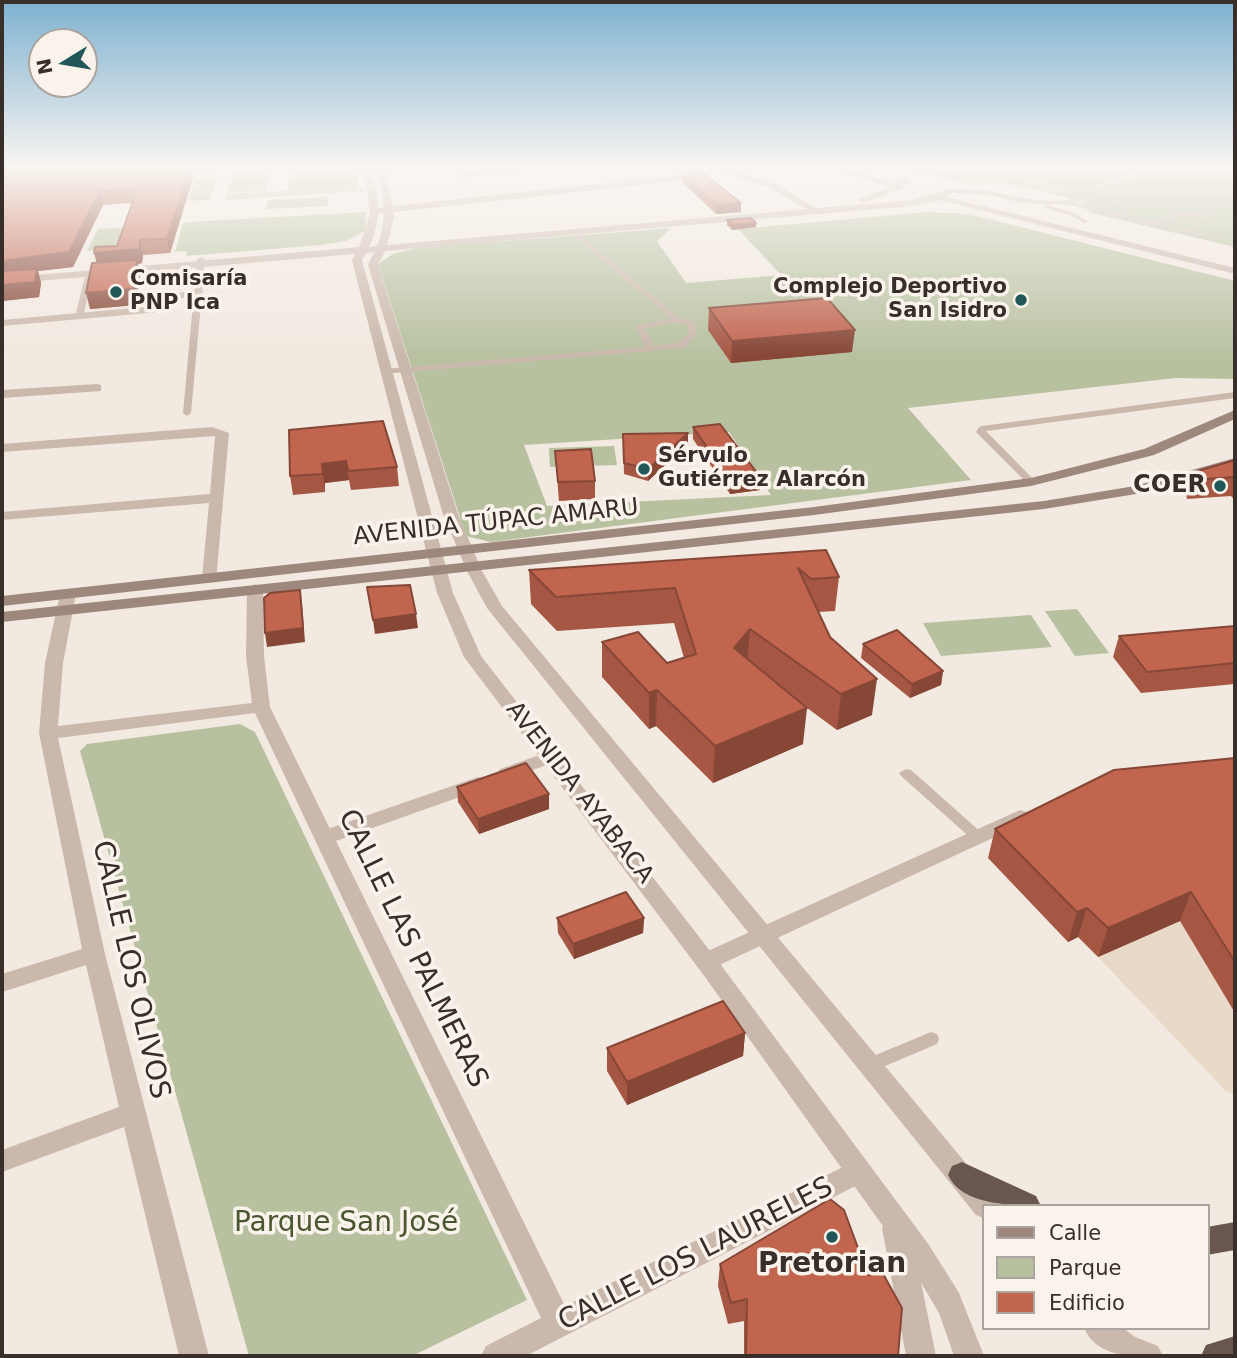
<!DOCTYPE html>
<meta charset="utf-8">
<style>
body{margin:0}
#map{position:relative;width:1237px;height:1358px;overflow:hidden;background:#f2e9e0;font-family:"DejaVu Sans",sans-serif}
canvas{display:block}
.frame{position:absolute;inset:0;border:4px solid #382e2a;pointer-events:none}
.legend{position:absolute;left:982px;top:1204px;width:228px;height:126px;box-sizing:border-box;background:#faf3ec;border:2px solid #aca49e;margin:0;padding:9px 12px;list-style:none;font-size:21px;color:#382e2a}
.legend li{display:flex;align-items:center;gap:14px;height:35px}
.legend b{width:35px;border:2px solid #aca49e}
.north{position:absolute;left:28px;top:28px;width:70px;height:70px;box-sizing:border-box;background:#faf3ec;border:2px solid #aca49e;border-radius:50%;rotate:259deg;font-size:19px;font-weight:700;line-height:28px;text-align:center;color:#382e2a}
.north::after{content:'';display:block;margin:auto;width:24px;height:32px;background:#215758;clip-path:polygon(50% 0,100% 100%,50% 72%,0 100%)}
</style>
<div id="map">
<canvas width="1237" height="1358"></canvas>
<div class="frame"></div>
<ul class="legend">
<li><b style="height:9px;background:#9e877d"></b>Calle</li>
<li><b style="height:19px;background:#b7c1a0"></b>Parque</li>
<li><b style="height:19px;background:#c1654f"></b>Edificio</li>
</ul>
<div class="north">N</div>
</div>
<script>
const context = document.querySelector('canvas').getContext('2d');
context.lineJoin = 'round';
function fill(path, color) { context.fillStyle = color; context.fill(path, 'evenodd'); }
function stroke(path, color, width, dash) { context.strokeStyle = color; context.lineWidth = width; context.lineCap = dash ? 'butt' : 'round'; context.setLineDash(dash || []); context.stroke(path); }
function drawText(font, color, halo, rows, align = 'center') {
  context.font = font + ' "DejaVu Sans",sans-serif'; context.lineWidth = 7; context.setLineDash([]); context.textBaseline = 'middle'; context.strokeStyle = halo; context.fillStyle = color; for (const [text, x, y, turn = 0] of rows) {
    context.save(); context.translate(x, y); context.rotate((+turn || 0) * Math.PI / 180); context.textAlign = isNaN(turn) ? turn : align; if (halo) context.strokeText(text, 0, 0); context.fillText(text, 0, 0); context.restore();
  }
}
fill(new Path2D(`
 M358 166V187H364V191L225 200 227 194 287 191 291 169Z
 M894 166H1235V247L1091 213 1081 201 1007 184 964 183Z
 M270 171 266 191 227 193 233 173Z
 M218 177 209 200 187 201 197 178Z
 M328 197V206L266 209 268 200Z
 M366 212 365 231 346 241 320 245 186 256 187 251 175 252 183 223 189 222Z
 M927 212 969 214 1235 281V379L1176 378 908 408 971 480 491 542 466 536 378 264 393 254 417 248 671 228 657 241 686 283 781 275 738 229ZM729 432 771 495 547 506 524 445Z
 M132 227 124 249 87 251 98 229Z
 M614 446 617 465 550 467 549 448Z
 M1077 609 1109 653 1075 656 1045 611Z
 M1031 615 1052 647 941 656 923 623Z
 M240 724 255 732 527 1300 412 1356H249L80 751 87 744Z`), '#b7c1a0');
fill(new Path2D(`
 M1180 921 1235 1013V1095L1225 1090 1098 957Z`), '#e9d9c8');
stroke(new Path2D(`
 M43 166 59 169
 M2 172 24 166`), '#b6a296', 2.5, [2, 2]);
fill(new Path2D(`
 M1149 166H1156L1075 203 1099 208 1118 198 1120 199V201L1104 209 1151 220 1181 212 1214 215 1215 216 1212 218 1181 216 1158 222 1224 239V241L1069 205 1023 203 988 195 951 193 948 191 951 189C964 190 977 189 989 191 1018 196 1053 208 1080 196L1031 184 1034 182 1086 193Z
 M1047 205 1074 213 1089 222 1084 223 1070 215 1045 208V206Z
 M573 230 680 318 695 322 696 334 685 347 650 351 382 374 381 372 385 369 645 347 636 327 637 325 671 319 571 233V231ZM677 322 688 325V334L679 343 653 346 645 328Z
 M201 257 205 259 191 413 187 416 183 413 197 259Z
 M86 272 93 274 83 317 79 319 75 317Z
 M1235 392V398L986 431 1034 480V484H1028L976 432 979 427 982 426Z
 M906 769 911 770 983 834 985 837 983 840H973L901 776 899 773Z
 M931 1032 937 1034 939 1039 937 1044 878 1069 872 1071 866 1069 864 1064 866 1059Z`), '#cab8ac');
fill(new Path2D(`
 M551 751 560 757 558 761 507 779 497 773 500 769Z
 M478 777 485 778 488 783 485 788 333 842H319L316 837 319 832Z`), '#cab8ac');
fill(new Path2D(`
 M212 166H270L266 169 170 173 166 170Z
 M523 166H548L460 178 456 175Z
 M728 166H743L731 170 774 183 821 211 813 213 768 187 720 172 678 181 376 214 371 211 376 208 678 175Z
 M199 290 203 291V295L168 300 165 309 159 312 2 326V320L154 306 159 295Z
 M97 384 101 385V391L2 398V390Z
 M212 427 229 433 216 581 210 583 202 578 209 503 2 520V512L210 494 215 436 2 452V444Z
 M255 584 263 589 264 656 270 707 565 1306 849 1164 858 1160 867 1164 871 1172 867 1180 526 1356H481L486 1346 541 1318 255 713 58 738 105 954 209 1356H179L124 1127 2 1172V1150L119 1107 86 965 2 992V974L82 949 39 733 45 663 60 594 68 589 76 594 63 663 58 726 252 703 246 656 247 589Z
 M1020 810 1027 812 1030 817 1027 822 715 967 707 970 699 967 696 961 699 955Z
 M896 1215 906 1219 910 1228 936 1356H906L882 1228 886 1219Z`), '#cab8ac');
fill(new Path2D(`
 M363 166H371C378 196 383 218 369 247L377 246C389 218 383 194 377 166H385L394 217 387 245 913 200 951 188 955 191 946 197 1235 268V274L939 200 913 206 385 251 378 265 458 514 482 571 502 606 994 1197 998 1206H983V1218L976 1215 487 608 467 571 443 514 368 265 374 252 366 253 362 260 453 593 481 656 721 965 929 1245 959 1293 984 1356H954L939 1313 910 1264 705 977 464 657 437 593 352 260 355 254 2 284V278L359 247 370 214Z
 M821 166H833L895 183 907 177 911 180 902 189 863 203 858 200 860 198 889 187Z
 M1084 1328H1123L1135 1337 1158 1346 1163 1356C1133 1357 1097 1358 1084 1328Z`), '#cab8ac');
fill(new Path2D(`
 M1235 410V419L1154 455 1031 486 814 515 2 606V596L814 507 1031 478 1144 449Z
 M1235 458V466L1136 494 1044 509 2 622V612L1044 501 1135 486Z`), '#9e877d');
fill(new Path2D(`
 M962 1162 1036 1196 1041 1206C1012 1206 961 1205 948 1175L952 1166Z
 M1235 1222V1250L1207 1255V1227Z
 M1235 1336V1356H1201L1206 1345Z`), '#69564f');
fill(new Path2D(`
 M191 166 193 178 170 253 143 255 142 263 138 264 140 275 136 305 90 309 97 263 94 253 117 246 132 203 103 205 73 267 38 271 41 283 39 297 2 301V170Z
 M683 174 741 203V212L716 214 683 183Z
 M727 220 756 227 732 230 727 225Z
 M709 308 852 352 731 363 708 330Z
 M693 427 760 490 730 494 693 439Z
 M688 433V444L648 481 624 474 623 434Z
 M555 451 595 481V499L559 501Z
 M1235 460V501L1231 496 1187 499 1186 492 1191 473Z
 M397 467 399 486 351 490 349 480 325 483V492L293 495 290 476Z
 M826 550 839 577 835 611 818 612 830 637 872 715 837 730 803 705V744L713 783 656 726 649 729 602 677V642L667 663 684 658 674 623 557 631 531 604 529 570Z
 M1235 626V684L1141 693 1113 657 1119 636Z
 M863 644 943 671 941 685 910 698 861 658Z
 M1235 758V1013L1180 921 1098 957 1078 937 1068 942 988 858 995 829Z
 M457 787 549 809 479 834 458 802Z
 M557 918H644L643 933 574 959 558 933Z
 M745 1033 743 1056 627 1105 607 1071V1048Z
 M720 1264 868 1275 898 1356H744V1321L728 1324 718 1286Z`), '#a65744');
fill(new Path2D(`
 M191 166 193 178 170 253 167 239Z
 M100 191 103 205 73 267 38 271 41 283 39 297 2 301V261Z
 M741 203V212L716 214V205Z
 M756 223V227L732 230V225Z
 M140 240 143 255 142 263 138 264 140 275 136 305 90 309 86 293 98 267 94 253Z
 M855 330 852 352 731 363 732 341Z
 M688 433V444L648 481V469Z
 M346 461 349 480 325 483V492L322 464Z
 M761 478 760 490 730 494 731 482Z
 M300 590 302 603 305 642 267 647 265 633Z
 M416 614 418 628 375 634 373 620Z
 M750 629 747 664 734 648Z
 M943 671 941 685 910 698 912 684Z
 M877 679 872 715 837 730 841 694Z
 M657 690 656 726 649 729V693Z
 M807 708 803 744 713 783 715 746Z
 M549 794V809L479 834 478 819Z
 M1191 892 1180 921 1098 957 1108 928Z
 M1087 908 1078 937 1068 942 1077 912Z
 M644 918 643 933 574 959 573 944Z
 M745 1033 743 1056 627 1105V1082Z`), '#874737');
const building = new Path2D(`
 M191 166 167 239 140 240 139 249 94 253 95 247 117 246 137 190 100 191 69 252 2 261V170Z
 M699 170 741 203 716 205 683 174Z
 M751 218 756 223 732 225 727 220Z
 M137 260 133 289 86 293 92 263Z
 M37 269 35 282 2 285V271Z
 M827 298 855 330 732 341 709 308Z
 M383 421 397 467 348 471 346 461 322 464 323 474 290 476 289 430Z
 M720 424 761 478 731 482 693 427Z
 M688 433 648 469 624 463 623 434Z
 M591 449 595 481 558 482 555 451Z
 M1235 460V477L1193 480 1191 473Z
 M826 550 839 577 811 579 798 568 830 637 877 679 841 694 750 629 734 648 807 708 715 746 657 690 649 693 602 642 638 632 667 663 696 654 675 588 556 597 529 570Z
 M410 585 416 614 373 620 367 587Z
 M300 590 303 628 265 633 264 598 270 593Z
 M1235 626V663L1147 672 1119 636Z
 M897 630 943 671 912 684 863 644Z
 M1235 758V962L1191 892 1108 928 1087 908 1077 912 995 829 1114 770Z
 M526 763 549 794 478 819 457 787Z
 M626 892 644 918 573 944 557 918Z
 M723 1001 745 1033 627 1082 607 1048Z
 M830 1199 844 1210 868 1275 882 1272 902 1308 898 1356H746L747 1299 731 1303 720 1264Z`);
fill(building, '#c1654f');
stroke(building, '#874737', 2);
const sky = context.createLinearGradient(0, 0, 0, 356);
sky.addColorStop(0, '#7eb2d1');
sky.addColorStop(0.47, '#f9f5f1');
sky.addColorStop(1, '#f9f5f100');
context.fillStyle = sky;
context.fillRect(0, 0, 1237, 356);
for (const [x, y, r, color] of [
 [116,292,7,"#215758"],
 [1021,300,7,"#215758"],
 [644,469,7,"#215758"],
 [1220,486,7,"#215758"],
 [832,1237,7,"#215758"]
]) { const dot = new Path2D(); dot.arc(x, y, r, 0, 2 * Math.PI); context.fillStyle = color; context.fill(dot); stroke(dot, '#faf3ec', 2.5); }
drawText('bold 21px', '#382e2a', '#faf3ec', [
 ["Comisaría",130,280],
 ["PNP Ica",130,304],
 ["Complejo Deportivo",1007,288,"right"],
 ["San Isidro",1007,312,"right"],
 ["Sérvulo",658,457],
 ["Gutiérrez Alarcón",658,481]
], 'left');
drawText('bold 24px', '#382e2a', '#faf3ec', [
 ["COER",1206,486]
], 'right');
drawText('24px', '#382e2a', '#faf3ec', [
 ["AVENIDA TÚPAC AMARU",496,523,-6],
 ["AVENIDA AYABACA",579,793,52]
]);
drawText('28px', '#382e2a', '#faf3ec', [
 ["CALLE LAS PALMERAS",412,949,64],
 ["CALLE LOS OLIVOS",130,970,77],
 ["CALLE LOS LAURELES",696,1255,-27]
]);
drawText('28px', '#49562f', '#faf3ec', [
 ["Parque San José",346,1224]
]);
drawText('bold 28px', '#382e2a', '#faf3ec', [
 ["Pretorian",832,1265]
]);
</script>
